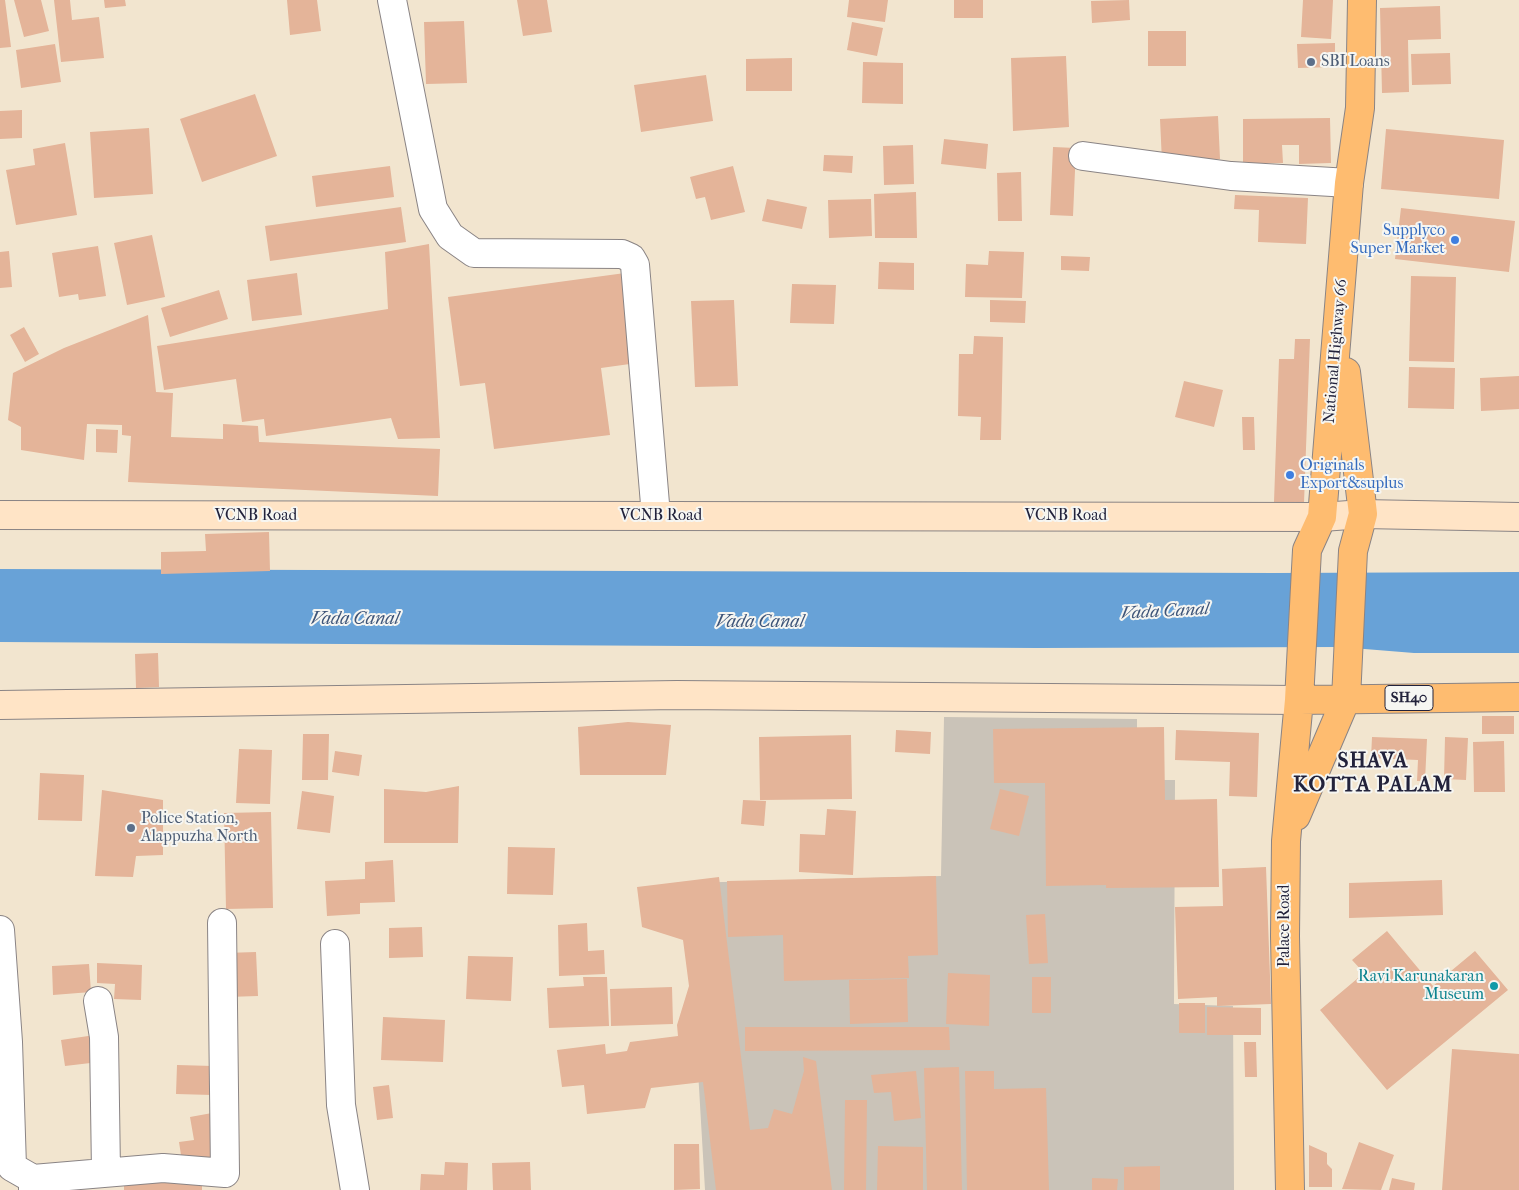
<!DOCTYPE html>
<style>
body{margin:0}
canvas{display:block;background:#f2e5cf}
</style>
<canvas width="1519" height="1190"></canvas>
<script>
const context = document.querySelector('canvas').getContext('2d');
context.lineJoin = 'round';
function fill(path, color) { context.fillStyle = color; context.fill(path, 'evenodd'); }
function stroke(path, color, width, dash) { context.strokeStyle = color; context.lineWidth = width; context.lineCap = dash ? 'butt' : 'round'; context.setLineDash(dash || []); context.stroke(path); }
function drawText(font, color, halo, rows, align = 'center') {
  context.font = font + ' "IM FELL French Canon",serif'; context.lineWidth = 4; context.setLineDash([]); context.textBaseline = 'middle'; context.strokeStyle = halo; context.fillStyle = color; for (const [text, x, y, turn = 0] of rows) {
    context.save(); context.translate(x, y); context.rotate((+turn || 0) * Math.PI / 180); context.textAlign = isNaN(turn) ? turn : align; if (halo) context.strokeText(text, 0, 0); context.fillText(text, 0, 0); context.restore();
  }
}
fill(new Path2D(`
 M944 717 1137 719V780H1175L1174 1004 1233 1006 1234 1190H705L687 883 941 876Z`), '#cac3b8');
fill(new Path2D(`
 M0 569 1275 573 1519 572V653H1414L1340 647 1037 648 0 642Z`), '#68a2d7');
fill(new Path2D(`
 M0 0H5L11 47 0 48Z
 M14 0H41L49 31 24 37Z
 M54 0H70L72 20 99 17 104 58 61 62Z
 M104 0H125L126 6 105 8Z
 M287 0H317L321 31 290 35Z
 M517 0H547L552 32 523 36Z
 M849 0H888L885 22 847 17Z
 M954 0H983V18H954Z
 M1129 0 1130 20 1092 23 1091 1Z
 M1303 0H1333L1331 39 1301 37Z
 M1440 6 1441 39 1408 40 1409 92 1382 93 1380 8Z
 M464 21 467 83 426 84 424 22Z
 M852 22 883 28 877 56 847 50Z
 M1148 31H1186V66H1148Z
 M1335 43V67L1298 68 1297 44Z
 M55 44 61 82 21 88 16 50Z
 M1450 53 1451 84 1412 85 1411 54Z
 M1066 56 1069 127 1013 131 1011 58Z
 M792 58V91H746V59Z
 M863 62 903 63V104L862 103Z
 M706 75 713 121 641 132 634 85Z
 M255 94 277 156 202 182 180 119Z
 M22 110V138L0 139V111Z
 M1218 116 1220 159 1162 162 1160 119Z
 M1330 118 1331 163 1299 164V145H1282L1283 163H1243V119Z
 M149 128 153 194 94 198 90 132Z
 M1386 129 1504 140 1499 199 1381 189Z
 M944 139 988 144 986 169 941 164Z
 M65 143 77 215 16 225 6 170 35 165 33 149Z
 M913 145 914 184 884 185 883 146Z
 M1053 147 1076 148 1073 216 1050 215Z
 M824 155 853 156 852 173 823 171Z
 M390 166 394 197 316 207 312 176Z
 M733 166 745 212 711 220 705 197 696 199 690 177Z
 M1021 172 1022 221H998L997 173Z
 M916 192 917 238H875L874 194Z
 M1235 195 1308 198 1306 244 1258 242 1259 210 1234 209Z
 M767 199 807 207 802 229 762 221Z
 M871 199 872 236 829 238 828 200Z
 M401 207 406 242 270 261 265 226Z
 M1401 208 1515 221 1509 272 1395 259Z
 M152 235 165 297 127 305 114 243Z
 M429 244 440 438 398 439 391 418 266 436 264 419 242 422 236 379 164 390 157 346 388 309 385 252Z
 M98 246 106 296 79 300 78 294 59 297 52 253Z
 M9 251 12 287 0 288V252Z
 M989 251 1024 252 1022 298 965 297 966 264 988 265Z
 M1061 256 1090 257 1089 271 1061 270Z
 M879 262 914 263V290L878 289Z
 M297 273 302 315 252 321 247 280Z
 M625 273 637 363 601 368 610 435 494 449 485 383 460 386 448 297Z
 M1411 276 1456 277 1454 362 1409 361Z
 M792 284 836 285 834 324 790 323Z
 M219 290 228 319 170 337 161 308Z
 M734 300 738 386 695 387 691 301Z
 M990 300 1026 301 1025 323 990 322Z
 M148 315 156 392 173 393 171 437 223 439V424L258 426 259 442 440 449 438 496 128 482 131 436 122 435V425L87 424 84 460 21 450V427L8 420 13 373 64 348Z
 M24 327 39 354 25 362 10 335Z
 M974 336 1003 337 1001 440H980L981 417 958 416 959 354H973Z
 M1295 339H1310L1304 503 1274 502 1279 359H1294Z
 M1409 367 1455 368 1454 409 1408 408Z
 M1519 376V409L1481 411 1480 378Z
 M1184 381 1223 390 1214 427 1175 417Z
 M1242 417H1254L1255 450H1243Z
 M96 429 118 430 117 453 96 452Z
 M269 532 270 571 161 574V552L206 551 205 534Z
 M158 653 159 687 136 688 135 654Z
 M1482 716H1514V734H1482Z
 M628 722 671 725 666 775H580L578 727Z
 M1164 727 1165 800 1217 799 1219 887 1106 888V885L1046 886 1045 783H994L993 729Z
 M896 730 931 732 930 754 895 752Z
 M1176 730 1259 733 1257 797 1229 796 1230 762 1175 760Z
 M303 734H329L328 780H302Z
 M851 735 852 799 760 800 759 737Z
 M1372 737 1427 739 1425 781H1417L1418 760 1371 758Z
 M1445 737 1468 738 1466 780 1444 779Z
 M1504 741 1505 792H1474L1473 742Z
 M239 749 272 750 270 804 236 803Z
 M335 751 362 755 359 776 332 772Z
 M40 773 84 775 82 821 38 820Z
 M459 786 458 843H384V789L426 792Z
 M1000 789 1029 796 1019 836 990 829Z
 M102 790 163 800V855L136 856 133 877 95 876Z
 M302 791 334 796 330 833 297 829Z
 M743 800 766 801 764 826 741 824Z
 M827 809 856 811 853 875 799 872 800 834 825 835Z
 M271 812 273 908 226 909 224 813Z
 M508 847 555 848 553 895 507 894Z
 M393 860 395 902 360 903V914L327 916 325 881 365 879V862Z
 M1266 867 1271 1004 1217 1006V997L1178 999 1175 907 1223 906 1222 869Z
 M936 876 938 955 908 956 909 978 784 981 783 935 728 937 727 881Z
 M719 877 750 1130 768 1128 774 1109 792 1114 804 1071 803 1057 816 1061 832 1190H716L703 1082 651 1088 645 1108 587 1114 584 1085 562 1087 557 1050 605 1044 606 1054 627 1051 630 1042 678 1036 677 1025 689 986 683 940 642 927 637 887Z
 M1442 880 1443 915 1349 918V883Z
 M1045 914 1048 963 1029 964 1026 915Z
 M587 923 588 951 604 950 605 974 559 976 558 925Z
 M422 927 423 957 389 958V928Z
 M1387 931 1433 986 1475 951 1508 990 1387 1090 1320 1010 1364 973 1352 960Z
 M256 952 258 996 227 997 225 953Z
 M468 956 513 957 511 1001 466 999Z
 M97 963 142 965 141 1000 114 999 115 984 97 983Z
 M89 964 91 992 53 995 52 966Z
 M948 973 990 975 989 1026 946 1024Z
 M583 977H607L609 1026 549 1028 547 988 584 986Z
 M1032 977H1051V1013H1032Z
 M907 979 908 1022 850 1024 849 980Z
 M672 987 673 1024 611 1026 610 989Z
 M1179 1003H1205V1033H1179Z
 M1207 1007 1261 1008V1035H1207Z
 M383 1017 445 1020 443 1062 381 1060Z
 M745 1027H949L950 1050 745 1051Z
 M95 1035 99 1062 65 1066 61 1040Z
 M1244 1042H1256L1257 1077H1245Z
 M1452 1049 1519 1054V1190H1442Z
 M177 1065 213 1066 212 1095 176 1094Z
 M959 1067 962 1190H927L924 1068Z
 M916 1071 921 1118 894 1121 891 1092 874 1093 871 1075Z
 M965 1071H994V1089L1046 1088 1049 1190H967Z
 M389 1085 393 1118 377 1120 373 1087Z
 M845 1100H867L866 1190H844Z
 M212 1113 220 1163 183 1168 179 1142 194 1140 190 1117Z
 M1359 1142 1394 1155 1381 1190 1342 1189Z
 M674 1144H699L700 1189 674 1190Z
 M1309 1145 1327 1153V1164L1332 1169V1187H1309Z
 M878 1146 923 1147V1190H877Z
 M445 1162 468 1163 467 1190H420L421 1174 444 1175Z
 M530 1162 531 1190H493L492 1163Z
 M1160 1166V1190H1124V1167Z
 M202 1173V1190H124V1175Z
 M1092 1178 1118 1179 1117 1190H1092Z
 M1392 1178 1415 1183 1414 1190H1389Z`), '#e4b499');
const minor = new Path2D(`
 M392 0 433 209 450 236 474 253 622 254 631 258 635 265 656 516
 M1083 156 1231 176 1349 183
 M0 930 8 1042 12 1167 33 1179V1190
 M335 944 341 1105 355 1190
 M98 1001 104 1037 106 1172
 M33 1179 163 1168 225 1173 222 923`);
const secondary = new Path2D(`
 M0 515 1322 517 1363 514 1519 517
 M0 705 677 695 1299 700`);
const primary = new Path2D(`
 M1299 700 1519 697
 M1296 816 1346 699 1353 551 1363 514 1346 372
 M1290 1190 1285 936 1286 841 1299 700 1307 550 1322 517 1349 183 1360 108 1362 0`);
stroke(minor, '#8a8485', 30);
stroke(secondary, '#8a8485', 30);
stroke(primary, '#8a8485', 30);
stroke(minor, '#fff', 28);
stroke(secondary, '#ffe4c6', 28);
stroke(primary, '#febc70', 28);
for (const [x, y, r, color] of [
 [1311,62,5,"#5c6f8a"],
 [1455,240,5,"#3f7fe0"],
 [1290,475,5,"#3f7fe0"],
 [131,828,5,"#5c6f8a"],
 [1494,986,5,"#0f9aa8"]
]) { const dot = new Path2D(); dot.arc(x, y, r, 0, 2 * Math.PI); context.fillStyle = color; context.fill(dot); stroke(dot, '#f6f6f2', 2); }
for (const [x, y, w] of [
 [1409,698,48]
]) { const box = new Path2D(); box.roundRect(x - w / 2, y - 12.5, w, 25, 4); context.fillStyle = '#f6f6f2'; context.fill(box); stroke(box, '#22223b', 1); }
drawText('bold 15px', '#22223b', null, [
 ["SH40",1409,698]
]);
drawText('16px', '#4e5e75', '#f6f6f2', [
 ["SBI Loans",1321,62],
 ["Police Station,",141,819],
 ["Alappuzha North",141,837]
], 'left');
drawText('16px', '#366cbe', '#f6f6f2', [
 ["Supplyco",1445,231],
 ["Super Market",1445,249],
 ["Originals",1300,466,"left"],
 ["Export&suplus",1300,484,"left"]
], 'right');
drawText('16px', '#22223b', '#f6f6f2', [
 ["National Highway 66",1336,351,-85],
 ["VCNB Road",256,516],
 ["VCNB Road",661,516],
 ["VCNB Road",1066,516],
 ["Palace Road",1285,926,-90]
]);
drawText('16px', '#0d838f', '#f6f6f2', [
 ["Ravi Karunakaran",1484,977],
 ["Museum",1484,995]
], 'right');
drawText('italic 18px', '#3e5579', '#f6f6f2', [
 ["Vada Canal",1165,612,-3],
 ["Vada Canal",355,620],
 ["Vada Canal",760,623]
]);
context.letterSpacing = '1px';
drawText('bold 21px', '#22223b', '#f6f6f2', [
 ["SHAVA",1373,762],
 ["KOTTA PALAM",1373,786]
]);
context.letterSpacing = '0px';
</script>
